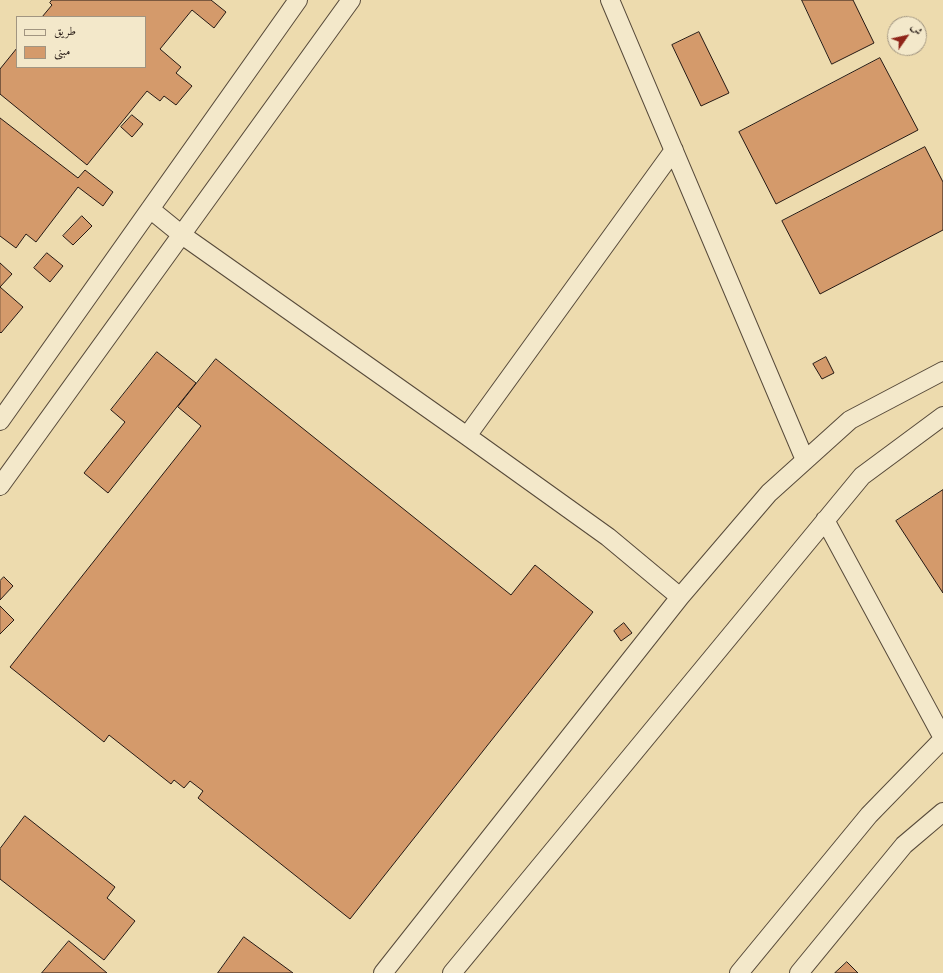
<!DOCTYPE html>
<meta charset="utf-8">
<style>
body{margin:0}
#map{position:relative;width:943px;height:973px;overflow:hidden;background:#eddbae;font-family:"IM FELL Double Pica",Amiri,serif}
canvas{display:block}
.legend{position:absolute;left:16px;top:16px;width:130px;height:52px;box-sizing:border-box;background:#f3e8ca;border:1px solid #a19581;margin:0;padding:5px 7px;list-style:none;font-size:12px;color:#251914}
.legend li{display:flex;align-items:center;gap:8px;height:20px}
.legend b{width:20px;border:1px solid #a19581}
.north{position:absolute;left:887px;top:16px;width:40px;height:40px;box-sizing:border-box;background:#f3e8ca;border:1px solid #a19581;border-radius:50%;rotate:56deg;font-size:11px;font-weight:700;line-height:16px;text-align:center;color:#251914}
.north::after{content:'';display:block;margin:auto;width:14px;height:18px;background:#8f2418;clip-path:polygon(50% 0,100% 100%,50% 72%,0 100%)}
</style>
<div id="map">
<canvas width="943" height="973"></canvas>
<ul class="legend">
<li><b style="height:5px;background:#f3e8ca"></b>طريق</li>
<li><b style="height:11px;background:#d49a6b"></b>مبنى</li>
</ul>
<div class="north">ش</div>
</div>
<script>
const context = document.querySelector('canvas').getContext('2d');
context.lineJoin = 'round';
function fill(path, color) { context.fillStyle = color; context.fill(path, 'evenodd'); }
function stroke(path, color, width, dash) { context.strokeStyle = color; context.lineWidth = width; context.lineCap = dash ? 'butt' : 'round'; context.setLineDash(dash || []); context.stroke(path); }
const building = new Path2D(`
 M52 0H211L226 12 214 28 192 10 160 49 181 67 176 73 192 86 176 105 164 96 160 101 147 91 87 165 0 94V69L17 48V67H145V17H42L52 5 50 3Z
 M802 0H853L874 43 832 64Z
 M699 32 729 93 701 106 672 45Z
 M880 58 918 130 776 204 739 132Z
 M132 115 143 124 132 137 121 127Z
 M0 118 78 178 85 170 113 192 103 206 78 187 36 242 26 234 16 248 0 236Z
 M925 147 943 182V230L820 294 782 221Z
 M82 216 92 226 73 245 63 236Z
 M47 253 63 266 50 282 34 268Z
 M0 263 12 274 0 287 23 307 1 333 0 332Z
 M157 352 196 383 108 493 84 473 125 422 111 410Z
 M826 357 834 373 822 379 813 364Z
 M216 359 511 595 535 565 593 612 350 919 198 798 203 791 190 781 184 788 174 780 171 784 109 735 104 742 10 667 201 426 178 407Z
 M943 490V593L896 521Z
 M4 577 13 586 0 600V581Z
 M0 606 14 620 0 634Z
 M624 623 632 633 621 641 614 631Z
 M25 816 115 887 107 898 135 921 104 960 0 879V849Z
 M244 937 293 973H218Z
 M69 941 107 973H42Z
 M847 962 858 973H835Z`);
fill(building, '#d49a6b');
stroke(building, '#251914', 1);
const street = new Path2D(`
 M610 0 805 460
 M150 209 182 235 467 436 608 537 680 597
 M0 421 298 0
 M467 436 674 150
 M0 486 351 0
 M825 520 943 738
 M383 973 680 597 769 493 850 420 943 371
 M452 973 862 476 943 416
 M739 973 869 815 943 739
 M799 973 904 845 943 812`);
stroke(street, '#574a3a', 20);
stroke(street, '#f3e8ca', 18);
</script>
